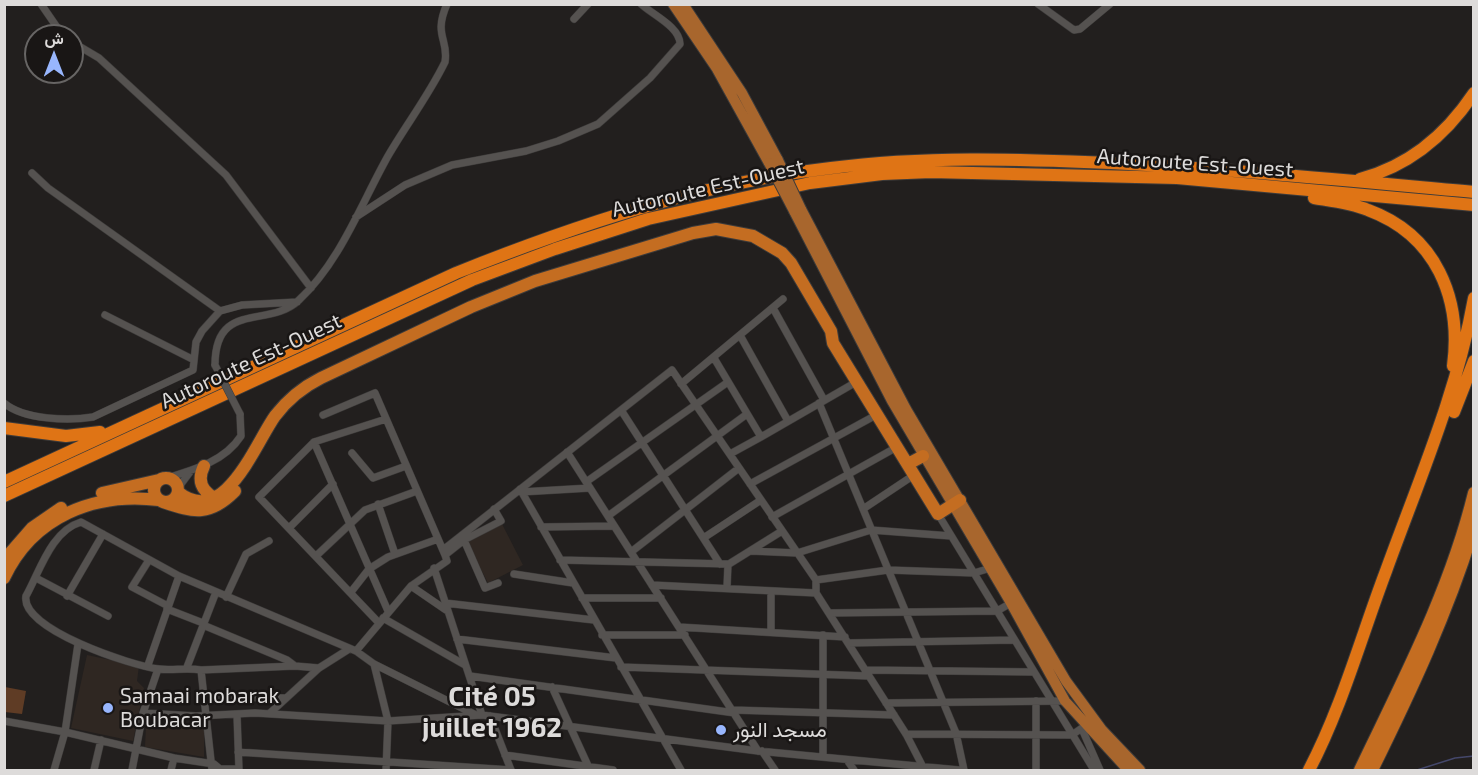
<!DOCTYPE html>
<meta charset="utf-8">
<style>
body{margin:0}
#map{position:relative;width:1478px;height:775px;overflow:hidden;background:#221f1e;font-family:"Exo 2",Vazirmatn,sans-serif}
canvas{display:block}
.frame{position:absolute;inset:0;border:6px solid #dddbda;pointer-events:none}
.north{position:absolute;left:24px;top:24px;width:60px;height:60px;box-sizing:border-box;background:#191615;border:2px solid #676564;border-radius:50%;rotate:0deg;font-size:16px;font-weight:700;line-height:24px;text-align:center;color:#dddbda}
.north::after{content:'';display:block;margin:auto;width:21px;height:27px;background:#98b6fd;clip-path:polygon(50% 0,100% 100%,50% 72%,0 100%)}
</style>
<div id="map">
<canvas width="1478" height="775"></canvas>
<div class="frame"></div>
<div class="north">ش</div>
</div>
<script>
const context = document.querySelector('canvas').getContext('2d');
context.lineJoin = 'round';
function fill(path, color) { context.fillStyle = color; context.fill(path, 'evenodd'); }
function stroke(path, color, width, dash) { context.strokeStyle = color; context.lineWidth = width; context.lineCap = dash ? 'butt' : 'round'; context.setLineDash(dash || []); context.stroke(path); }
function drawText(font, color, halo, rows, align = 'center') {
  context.font = font + ' "Exo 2",Vazirmatn,sans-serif'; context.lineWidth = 5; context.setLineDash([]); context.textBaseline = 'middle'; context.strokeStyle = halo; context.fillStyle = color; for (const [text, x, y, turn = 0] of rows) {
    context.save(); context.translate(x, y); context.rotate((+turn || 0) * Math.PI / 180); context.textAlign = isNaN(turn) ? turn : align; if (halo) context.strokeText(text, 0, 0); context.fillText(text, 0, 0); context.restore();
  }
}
fill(new Path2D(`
 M502 524 523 565 488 583 467 542Z
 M87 655 139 666 137 681 144 688 133 741 71 728Z
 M150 723 204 726V757L145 747 146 726Z`), '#2f2722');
fill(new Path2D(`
 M5 687 26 691 22 714 5 712Z`), '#5f3c25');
stroke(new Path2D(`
 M1417 770 1455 758 1474 756`), '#44476a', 1.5);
const minor = new Path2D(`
 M41 4 63 36
 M1038 4 1074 30 1080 29 1110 4
 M574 19 588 4
 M72 42 99 58 226 175 311 288
 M32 173 48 188 220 311
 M356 217 405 185 452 165 526 151 558 141 598 124 650 78 680 44C680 27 653 15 641 4
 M773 308 824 400
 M105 315 194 360
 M741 337 788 421
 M714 358 761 437 858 381
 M215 365C215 300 269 329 299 300 340 262 361 204 388 156 406 125 429 95 445 62 449 39 433 36 447 4
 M681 384 783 299
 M4 403C24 420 69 421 93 417L193 370 196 342 202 331 220 311 242 305 297 302
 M819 403 956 733 964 770
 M621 410 720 564
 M323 415 375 393 445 555
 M314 442 388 611
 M567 452 758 751
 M352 453 373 478 406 466
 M730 454 761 437
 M167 478C194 470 225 461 241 436L240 414
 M586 482 728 382
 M750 484 878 414
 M178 488 190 472
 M520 489 681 770
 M521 492 590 488
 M378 504 395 554
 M863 509 914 475
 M938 514 1094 770
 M608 516 747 414
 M772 517 897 447
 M541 527 614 526
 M289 528 333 484
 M705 537 761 500
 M464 540 485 588 498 583
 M443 550 672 370 816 580V593L906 734 923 767
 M751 551 797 553 871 530 951 536
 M631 552 739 468
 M316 556 365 510 417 491
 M149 560 132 587 168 606
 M560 560 729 564 782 531
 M434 568 482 715
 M514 574 573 583
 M36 578 108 616
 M816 580 888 570 974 573 994 567
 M652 585 816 593
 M411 586 446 610
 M727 587 728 564
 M771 591V632
 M351 592 369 569 388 557 438 539
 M67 596 103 534
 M226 597 246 554 269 541
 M582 598H661
 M445 603 594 620
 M167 609 203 623
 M829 613 997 611 1011 603
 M383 618 465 665
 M379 623 259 497 314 442 386 419
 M203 625 287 660 295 666
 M679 627 845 637
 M602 635H685
 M823 635V757
 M457 639 616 658
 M848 643 1014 640
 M356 651 411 586 447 561 445 555 464 540 501 521 494 509
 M374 664 388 721 386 770
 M148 665 179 576
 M187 667 216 592
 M621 667 869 676
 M201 670 295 666 319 668
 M866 670 1034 672
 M470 676 735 713
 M552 687 590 770
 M205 697 285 698
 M886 703 1065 701
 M733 710 894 715
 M143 713 196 716 255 713 388 721 482 715 758 751 959 770
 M270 713 319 668 349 649
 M237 715 239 770
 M490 716 511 770
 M4 721 65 732 174 758 214 764 220 769H239
 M1082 729 1100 770
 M906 734 1072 735 1089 723
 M762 751 775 770
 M238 752 511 770
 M505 755 613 770
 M847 760 854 770
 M54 770 65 732 78 644
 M94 770 101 740
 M132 770 143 713 158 669
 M171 770 174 758
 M212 770 201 670C186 667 173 671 159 669 132 666 20 629 26 596 40 571 51 531 81 522L179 576 356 651 374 664 476 715
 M1036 770V701`);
const primary = new Path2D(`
 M673 4 717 69 769 163
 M683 4 742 93 778 160
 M801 209 906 409 1066 681 1102 730 1140 770
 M794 211 892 401 1011 603 1065 701 1128 770`);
const trunk = new Path2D(`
 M908 464 923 456
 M204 466C197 480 201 491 215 498
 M154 490a12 12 0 1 1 24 0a12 12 0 1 1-24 0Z
 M178 492C224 529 255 444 275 416 288 399 303 387 321 378L471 307 535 281 693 233 716 229 753 236 782 253 791 263 831 331 833 343 938 514 960 500
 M102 493 159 480
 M163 502C195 513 210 516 235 491
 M4 560 32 528 61 508
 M4 578C33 516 95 492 159 500
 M1360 770C1403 680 1450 591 1474 493
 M1372 770C1411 691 1448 612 1474 527`);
const motorway = new Path2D(`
 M1360 179C1409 166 1446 135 1474 93
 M1314 198C1332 201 1351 203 1368 210 1436 235 1462 298 1453 366
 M1454 412 1474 361
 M4 428 66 436 100 432
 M4 482 456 273C576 225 702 183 831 168 924 156 1017 159 1111 163 1232 169 1353 181 1474 192
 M4 496 472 280 555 249 648 219 810 183 882 174 931 172 1177 178 1474 205
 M1309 770C1342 707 1361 637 1386 571 1419 480 1457 393 1474 298`);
stroke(minor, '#3d3b3a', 8);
stroke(primary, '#3d3b3a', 12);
stroke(trunk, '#3d3b3a', 14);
stroke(motorway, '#3d3b3a', 14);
stroke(minor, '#555250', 7);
stroke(primary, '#a8662d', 10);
stroke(trunk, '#c46d21', 12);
stroke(motorway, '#df7415', 12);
const minorBridge = new Path2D(`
 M215 365 240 414`);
const primaryBridge = new Path2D(`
 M778 160 801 209
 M769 163 794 211`);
stroke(minorBridge, '#3d3b3a', 8, []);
stroke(primaryBridge, '#3d3b3a', 12, []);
stroke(minorBridge, '#555250', 7);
stroke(primaryBridge, '#a8662d', 10);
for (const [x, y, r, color] of [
 [108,708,6,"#98b6fd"],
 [721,730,6,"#98b6fd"]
]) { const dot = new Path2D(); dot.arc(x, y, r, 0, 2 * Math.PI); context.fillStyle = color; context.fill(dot); stroke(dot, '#191615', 2); }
drawText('21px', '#dddbda', '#191615', [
 ["Autoroute Est-Ouest",1195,163,4],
 ["Autoroute Est-Ouest",708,188,-13],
 ["Autoroute Est-Ouest",251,361,-25]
]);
drawText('21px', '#dddbda', '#191615', [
 ["Samaai mobarak",120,696],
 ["Boubacar",120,720],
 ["مسجد النور",733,730]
], 'left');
drawText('bold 27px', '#dddbda', '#191615', [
 ["Cité 05",492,697],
 ["juillet 1962",492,728]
]);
</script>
